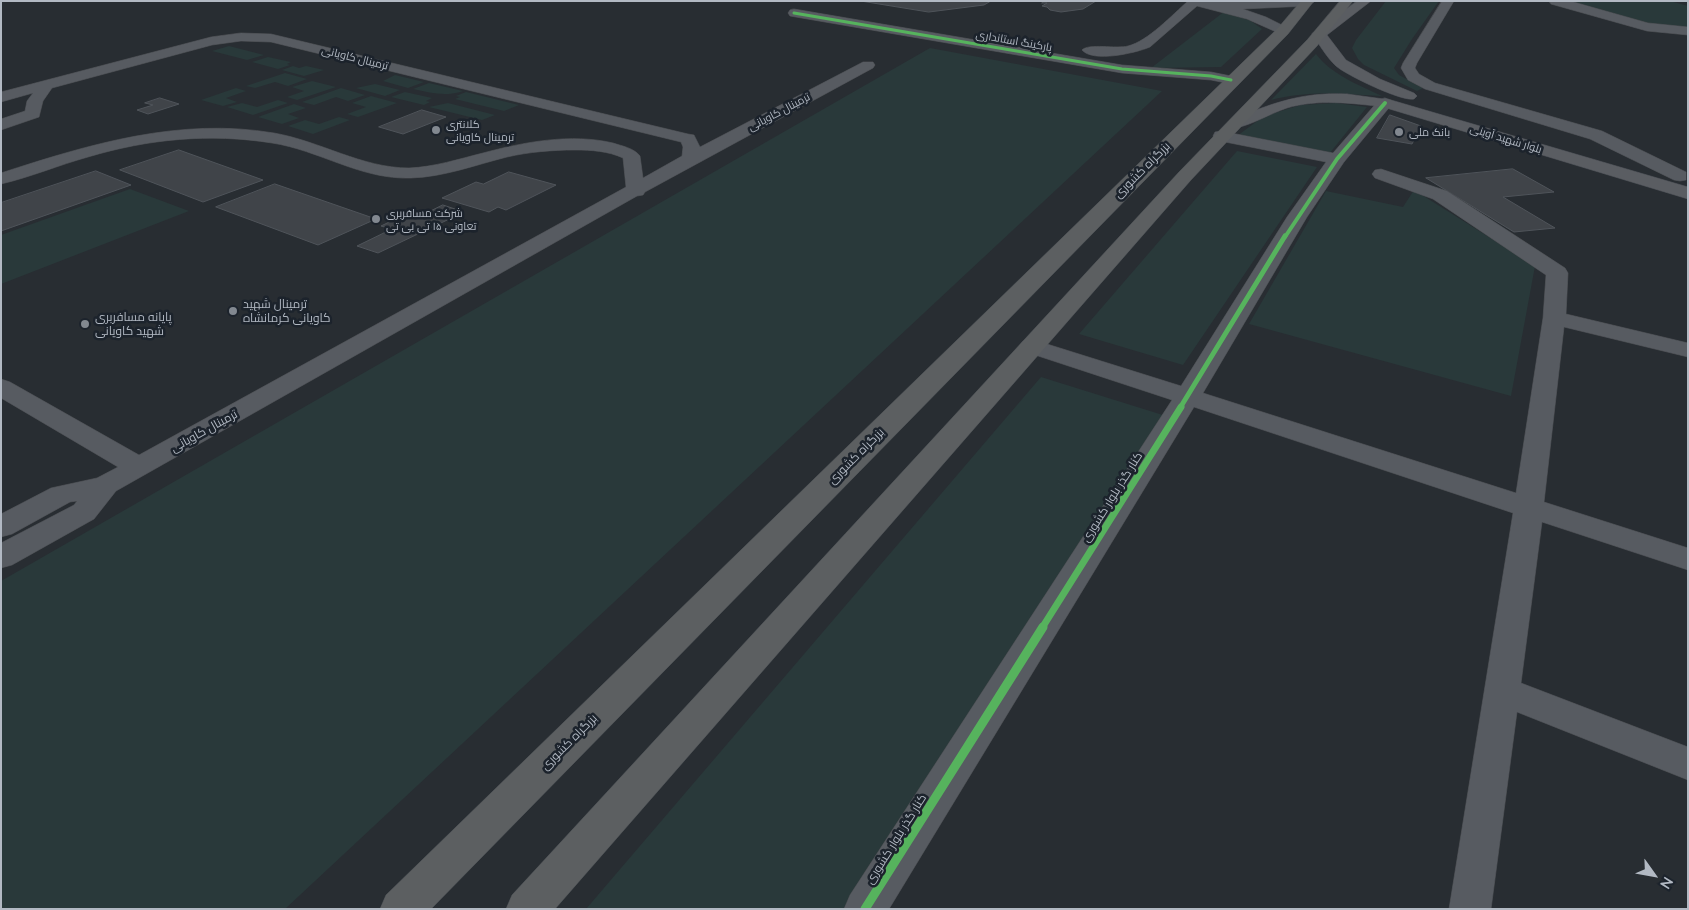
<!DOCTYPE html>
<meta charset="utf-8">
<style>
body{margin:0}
#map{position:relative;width:1689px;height:910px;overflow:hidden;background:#282d32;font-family:Lato,sans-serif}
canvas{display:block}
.frame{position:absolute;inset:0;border:2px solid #b2b9c3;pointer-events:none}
.north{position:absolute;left:1629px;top:850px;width:50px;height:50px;-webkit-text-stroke:4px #1c232c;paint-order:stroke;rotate:122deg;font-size:14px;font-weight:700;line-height:20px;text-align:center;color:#b2b9c3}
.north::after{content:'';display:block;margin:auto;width:18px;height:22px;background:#b2b9c3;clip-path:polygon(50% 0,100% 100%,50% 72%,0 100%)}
</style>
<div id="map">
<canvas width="1689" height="910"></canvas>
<div class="frame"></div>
<div class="north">N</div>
</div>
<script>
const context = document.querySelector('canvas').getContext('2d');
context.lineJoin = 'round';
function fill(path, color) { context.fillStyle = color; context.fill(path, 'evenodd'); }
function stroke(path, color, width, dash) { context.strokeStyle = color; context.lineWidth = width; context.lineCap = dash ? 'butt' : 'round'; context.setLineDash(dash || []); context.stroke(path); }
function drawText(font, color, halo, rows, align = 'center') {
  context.font = font + ' Lato,Cairo,sans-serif'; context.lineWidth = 5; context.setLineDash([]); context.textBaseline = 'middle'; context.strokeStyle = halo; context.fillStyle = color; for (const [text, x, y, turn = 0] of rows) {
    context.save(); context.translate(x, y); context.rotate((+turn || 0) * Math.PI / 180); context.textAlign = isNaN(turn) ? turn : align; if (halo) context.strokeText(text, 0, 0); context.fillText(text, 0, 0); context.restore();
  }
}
fill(new Path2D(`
 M1386 1H1439L1412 39 1394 68 1399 75 1423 88 1417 91 1364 65 1358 59 1352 48 1356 40Z
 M1566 1H1670L1688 6V29H1670Z
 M1225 11 1251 21 1262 29 1221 67 1151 68Z
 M229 46 264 55 247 60 212 51Z
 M930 48 1162 91 285 909H1V581Z
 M1316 54C1332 75 1359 85 1382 96 1344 94 1308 90 1271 100Z
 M268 57 291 62 287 64 290 65 278 69 252 62Z
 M293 66 299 68 306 66 324 70 304 76 282 70Z
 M285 73 307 79 288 86 275 82 255 88 246 86Z
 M395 75 424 82 408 88 383 81Z
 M312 81 336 87 297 100 287 97 304 91 292 87Z
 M429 83 463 91C446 97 431 93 413 89Z
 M375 84 400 90 385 96 356 88Z
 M236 88 246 91 226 98 237 102 223 106 201 100Z
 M341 88 365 95 348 101 336 97 314 105 302 102Z
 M405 92 432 98 426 101 430 102 424 105 391 97Z
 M466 92 519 105 504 111 455 99 460 97 456 96Z
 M371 96 397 103 358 117 347 114 366 107 352 103Z
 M278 100 288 103 253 115 227 107 242 103 257 107Z
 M448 103 495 115 482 120 429 107Z
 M1336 103 1367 107 1329 154 1237 136 1264 116 1301 105Z
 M294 104 306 108 288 114 299 118 282 124 258 117Z
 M339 117 350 120 313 134 288 126 305 120 319 124Z
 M1237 151 1317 167 1183 365 1079 334Z
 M130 189 189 211 1 284V235Z
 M1414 190 1535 266 1511 396 1249 324 1326 191 1403 207Z
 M1041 377 1166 416 845 909H586Z`), '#29393a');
const building = new Path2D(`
 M861 1H991L984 5 929 12Z
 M1045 1H1096L1083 9 1061 12 1050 10 1047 7 1042 6 1047 3H1042Z
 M160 98 179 104 148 114 137 110 153 105 145 103Z
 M422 110 446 117 403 134 379 127Z
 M1390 115 1421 126 1412 144 1377 138Z
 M179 150 263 180 203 202 120 170Z
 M1513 169 1554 192 1503 197 1555 228 1514 232 1426 178Z
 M96 171 131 185 1 231V203Z
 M509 172 556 185 506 210 498 207 489 212 442 198 476 182 483 184Z
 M275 184 376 219 318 245 216 207Z
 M443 205 464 212 378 253 357 246 392 229 381 226 408 213 418 217Z`);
fill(building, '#404449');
stroke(building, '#4f545a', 1);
const minor = new Path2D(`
 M1188 1H1314V2L1308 6 1243 9 1266 17 1288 28 1290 31 1283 35 1247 19 1197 6 1150 47C1136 53 1093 63 1082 50 1088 43 1117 49 1128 46 1148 41 1172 15 1188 1Z
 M1442 1H1454L1417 63 1415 68 1419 74 1435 83 1602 131 1686 172V180L1680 181 1674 180 1590 139 1425 89 1408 80 1401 68 1403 63Z
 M1549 1H1570L1648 23 1688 27V35L1647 31 1551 4Z
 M794 9 1122 65 1211 72 1236 77 1238 80 1236 83 1231 84 1211 80 1122 73 790 16 788 13 790 10Z
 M241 33 271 34 688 134 694 135 700 147 863 62H873L875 65 873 68 645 192 643 195 637 196 116 491 94 519 12 565 1 568V543L74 505 77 501 70 502 12 534 1 537V514L51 488 97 478 118 467 1 398V379L10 382 139 455 626 187 623 158C608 151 591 150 575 150 552 150 529 152 507 157 475 165 444 177 411 178 361 180 319 150 272 143 210 133 148 139 88 157 59 165 31 177 1 184V173C90 144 180 117 274 133 320 141 362 168 409 168 434 167 459 159 483 153 524 142 571 133 613 143 622 146 634 148 640 156L643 178 682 156 683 147 681 142 271 42 241 41 212 45 52 88 43 101 39 117 1 130V119L25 111 27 101 33 93 1 102V92L211 37Z
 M1385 98 1391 100 1393 103 1344 162 1307 217 1203 393 1516 493 1543 318 1546 275 1433 199 1375 178 1372 174 1375 170 1381 169 1447 191 1565 268 1568 273 1566 314 1688 343V357L1564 327 1544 502 1688 548V570L1542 522 1521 683 1688 747V780L1517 712 1491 909H1449L1513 513 1194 407 889 909H844L850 895 1172 400 1023 351 1019 346 1023 341 1031 339 1181 386 1287 217 1326 162 1215 140 1213 136 1215 132 1221 131 1333 153 1379 100Z`);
const major = new Path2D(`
 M1357 1H1371L1327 35 1346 60 1380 79 1414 93 1417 96 1414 99C1402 102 1346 75 1336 66 1327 58 1319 44 1312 34Z
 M1347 94 1391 100 1688 187V199L1383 107C1352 103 1317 99 1287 108 1269 114 1254 124 1236 128L1230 126 1228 123 1230 120C1274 103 1300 92 1347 94Z`);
const highway = new Path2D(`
 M1301 1H1314L1288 34 431 909H380L386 895 1278 28Z
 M1340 1H1353L1317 46 1191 180 555 909H506L512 895 1179 172 1307 40Z`);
stroke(minor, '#46494d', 1);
stroke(major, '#45494f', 1);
stroke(highway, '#44494e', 1);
fill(minor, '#575b61');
fill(major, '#5a5d62');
fill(highway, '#5c5f61');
stroke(new Path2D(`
 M794 13 1122 69 1211 76 1231 80`), '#56b35d', 3);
stroke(new Path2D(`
 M1285 237 1337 159 1385 103`), '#56b35d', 4);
stroke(new Path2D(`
 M1180 408 1285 236`), '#56b35d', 5);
stroke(new Path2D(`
 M1042 628 1181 407`), '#56b35d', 7);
stroke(new Path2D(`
 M865 909 1043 627`), '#56b35d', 9);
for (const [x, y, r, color] of [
 [436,130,5,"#828890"],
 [1399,132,5,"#828890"],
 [376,219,5,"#828890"],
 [233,311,5,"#828890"],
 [85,324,5,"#828890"]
]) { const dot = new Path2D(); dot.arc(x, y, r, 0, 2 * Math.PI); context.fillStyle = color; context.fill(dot); stroke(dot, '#1c232c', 2); }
drawText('11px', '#b2b9c3', '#1c232c', [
 ["پارکینگ استانداری",1014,41,10],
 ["ترمینال کاویانی",355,58,14],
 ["ترمینال کاویانی",779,112,-28],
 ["بلوار شهید آوینی",1506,139,17]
]);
drawText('11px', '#b2b9c3', '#1c232c', [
 ["کلانتری",446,124],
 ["ترمینال کاویانی",446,137],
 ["بانک ملی",1409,132],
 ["شرکت مسافربری",386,213],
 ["تعاونی ۱۵ تی بی تی",386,226]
], 'left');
drawText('12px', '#b2b9c3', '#1c232c', [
 ["بزرگراه کشوری",1142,170,-45],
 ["ترمینال کاویانی",204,431,-29],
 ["بزرگراه کشوری",856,456,-45],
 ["کنار گذر بلوار کشوری",1112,497,-58],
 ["بزرگراه کشوری",569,742,-45],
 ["کنار گذر بلوار کشوری",896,839,-58]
]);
drawText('12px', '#b2b9c3', '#1c232c', [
 ["ترمینال شهید",243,304],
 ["کاویانی کرمانشاه",243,318],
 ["پايانه مسافربری",95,317],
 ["شهید کاویانی",95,331]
], 'left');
</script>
